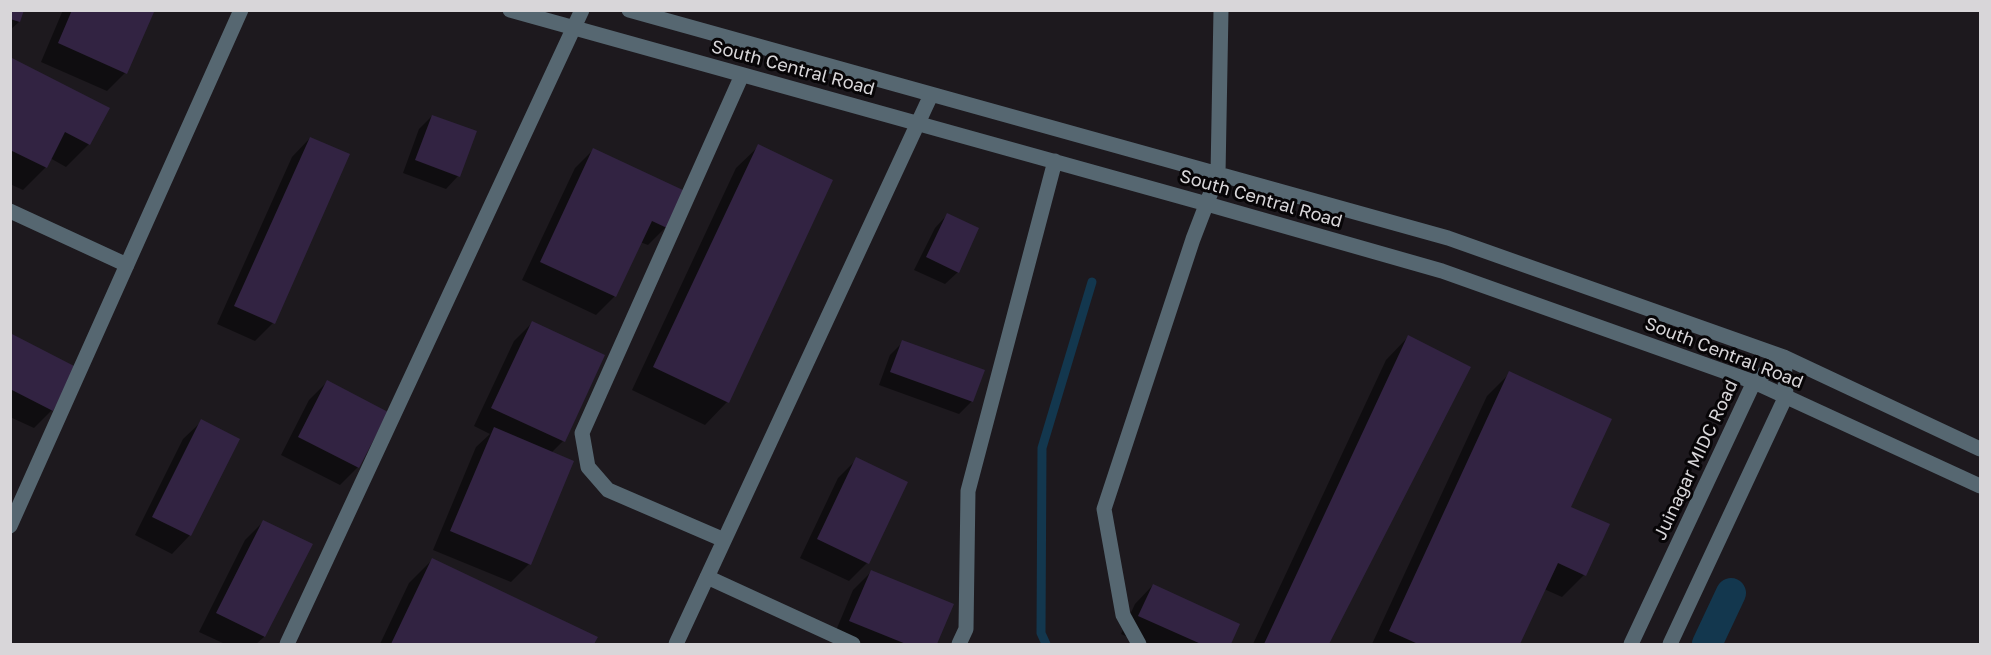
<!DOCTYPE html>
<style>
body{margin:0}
#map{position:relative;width:1991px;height:655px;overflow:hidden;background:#1d191e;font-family:"Golos Text",sans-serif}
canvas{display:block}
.frame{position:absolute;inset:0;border:12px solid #d8d6d9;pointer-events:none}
</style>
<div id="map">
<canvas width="1991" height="655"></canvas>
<div class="frame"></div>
</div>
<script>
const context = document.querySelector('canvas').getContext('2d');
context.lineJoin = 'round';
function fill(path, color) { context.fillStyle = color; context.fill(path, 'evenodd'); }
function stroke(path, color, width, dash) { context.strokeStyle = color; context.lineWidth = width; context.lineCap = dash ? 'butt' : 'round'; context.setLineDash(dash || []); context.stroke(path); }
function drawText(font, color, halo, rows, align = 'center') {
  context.font = font + ' "Golos Text",sans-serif'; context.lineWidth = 6; context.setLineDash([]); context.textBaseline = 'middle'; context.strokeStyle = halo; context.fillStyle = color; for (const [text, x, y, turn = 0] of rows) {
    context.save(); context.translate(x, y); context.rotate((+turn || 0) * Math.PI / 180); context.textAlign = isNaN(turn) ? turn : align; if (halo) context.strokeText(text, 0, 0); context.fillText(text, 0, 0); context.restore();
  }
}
fill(new Path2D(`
 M10 10 19 22 10 30Z
 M63 10H147L152 12 125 73 107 91 41 62Z
 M10 59 89 144 66 167 50 158 46 167 23 190 10 184Z
 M432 116 458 176 446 189 403 173 419 129Z
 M310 138 273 323 255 341 217 324 292 157Z
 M759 146 727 402 705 425 632 390 736 168Z
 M593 150 666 227 648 245 640 242 614 297 596 315 522 280 575 168Z
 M947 215 958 272 945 284 914 270 935 228Z
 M532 323 563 441 551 453 529 564 511 582 433 550 476 447 490 434 474 426 514 341Z
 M10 335 52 410 34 428 10 417Z
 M1408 337 1469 368 1327 644H1253L1386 360Z
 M903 342 972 401 959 414 879 385 890 355Z
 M1510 373 1569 507 1584 575 1562 597 1544 589 1518 644H1372L1487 396Z
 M327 382 358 467 340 485 281 455 309 400Z
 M202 421 190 535 172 554 135 535 183 439Z
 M857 459 867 563 849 581 800 558 838 478Z
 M264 521 310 545 264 637 256 644H225L199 632 245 540Z
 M432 560 596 638 593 644H380L409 583Z
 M871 572 952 605 936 644H844L832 640 853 590Z
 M1153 585 1238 625 1229 644H1144L1121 634 1135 604Z`), '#0007');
stroke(new Path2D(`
 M1046 644 1041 633 1042 448 1092 282`), '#13374e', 9);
stroke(new Path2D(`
 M1707 644 1731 593`), '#13374e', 30);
fill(new Path2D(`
 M10 10H24L20 22 10 19Z
 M72 10 154 12 127 74 58 43Z
 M10 57 110 108 90 145 65 132 47 168 10 150Z
 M432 115 477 131 460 177 415 160Z
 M310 137 350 154 275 324 234 306Z
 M758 144 833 180 729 403 653 367Z
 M593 148 685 191 667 228 652 221 616 297 540 262Z
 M947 213 979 228 959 273 926 257Z
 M532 321 605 355 565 442 491 408Z
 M10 333 76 367 53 411 10 389Z
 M1408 335 1471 367 1329 644H1264Z
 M902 340 985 370 973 402 890 372Z
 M1509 371 1612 419 1571 507 1610 524 1586 576 1558 563 1520 644H1418L1389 631Z
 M327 380 388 412 359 468 298 437Z
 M201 419 240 439 191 536 152 517Z
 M494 427 574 461 531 565 450 531Z
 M856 457 908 482 869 564 817 539Z
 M263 520 313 544 265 637 216 613Z
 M432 558 598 637 594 644H391Z
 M871 570 954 604 937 644H906L849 621Z
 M1153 584 1240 624 1231 644H1201L1138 616Z`), '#322342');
stroke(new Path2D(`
 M510 10 1207 204 1442 271 1754 382 1980 486
 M629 10 1448 238 1784 357 1980 449
 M10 211 127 265
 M10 526 241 10
 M724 540 608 490 588 467 582 433 742 75
 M707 577 853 644
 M287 644 582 10
 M676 644 931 95
 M959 644 966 629 968 491 1055 161
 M1139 644 1123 615 1104 509 1193 239 1218 174 1221 10
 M1631 644 1754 382 1784 357
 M1670 644 1786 396 1784 357`), '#566771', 15);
drawText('18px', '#d8d6d9', '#070507', [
 ["South Central Road",793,68,15],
 ["South Central Road",1261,199,16],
 ["South Central Road",1724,353,21],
 ["Juinagar MIDC Road",1696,460,-65]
]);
</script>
